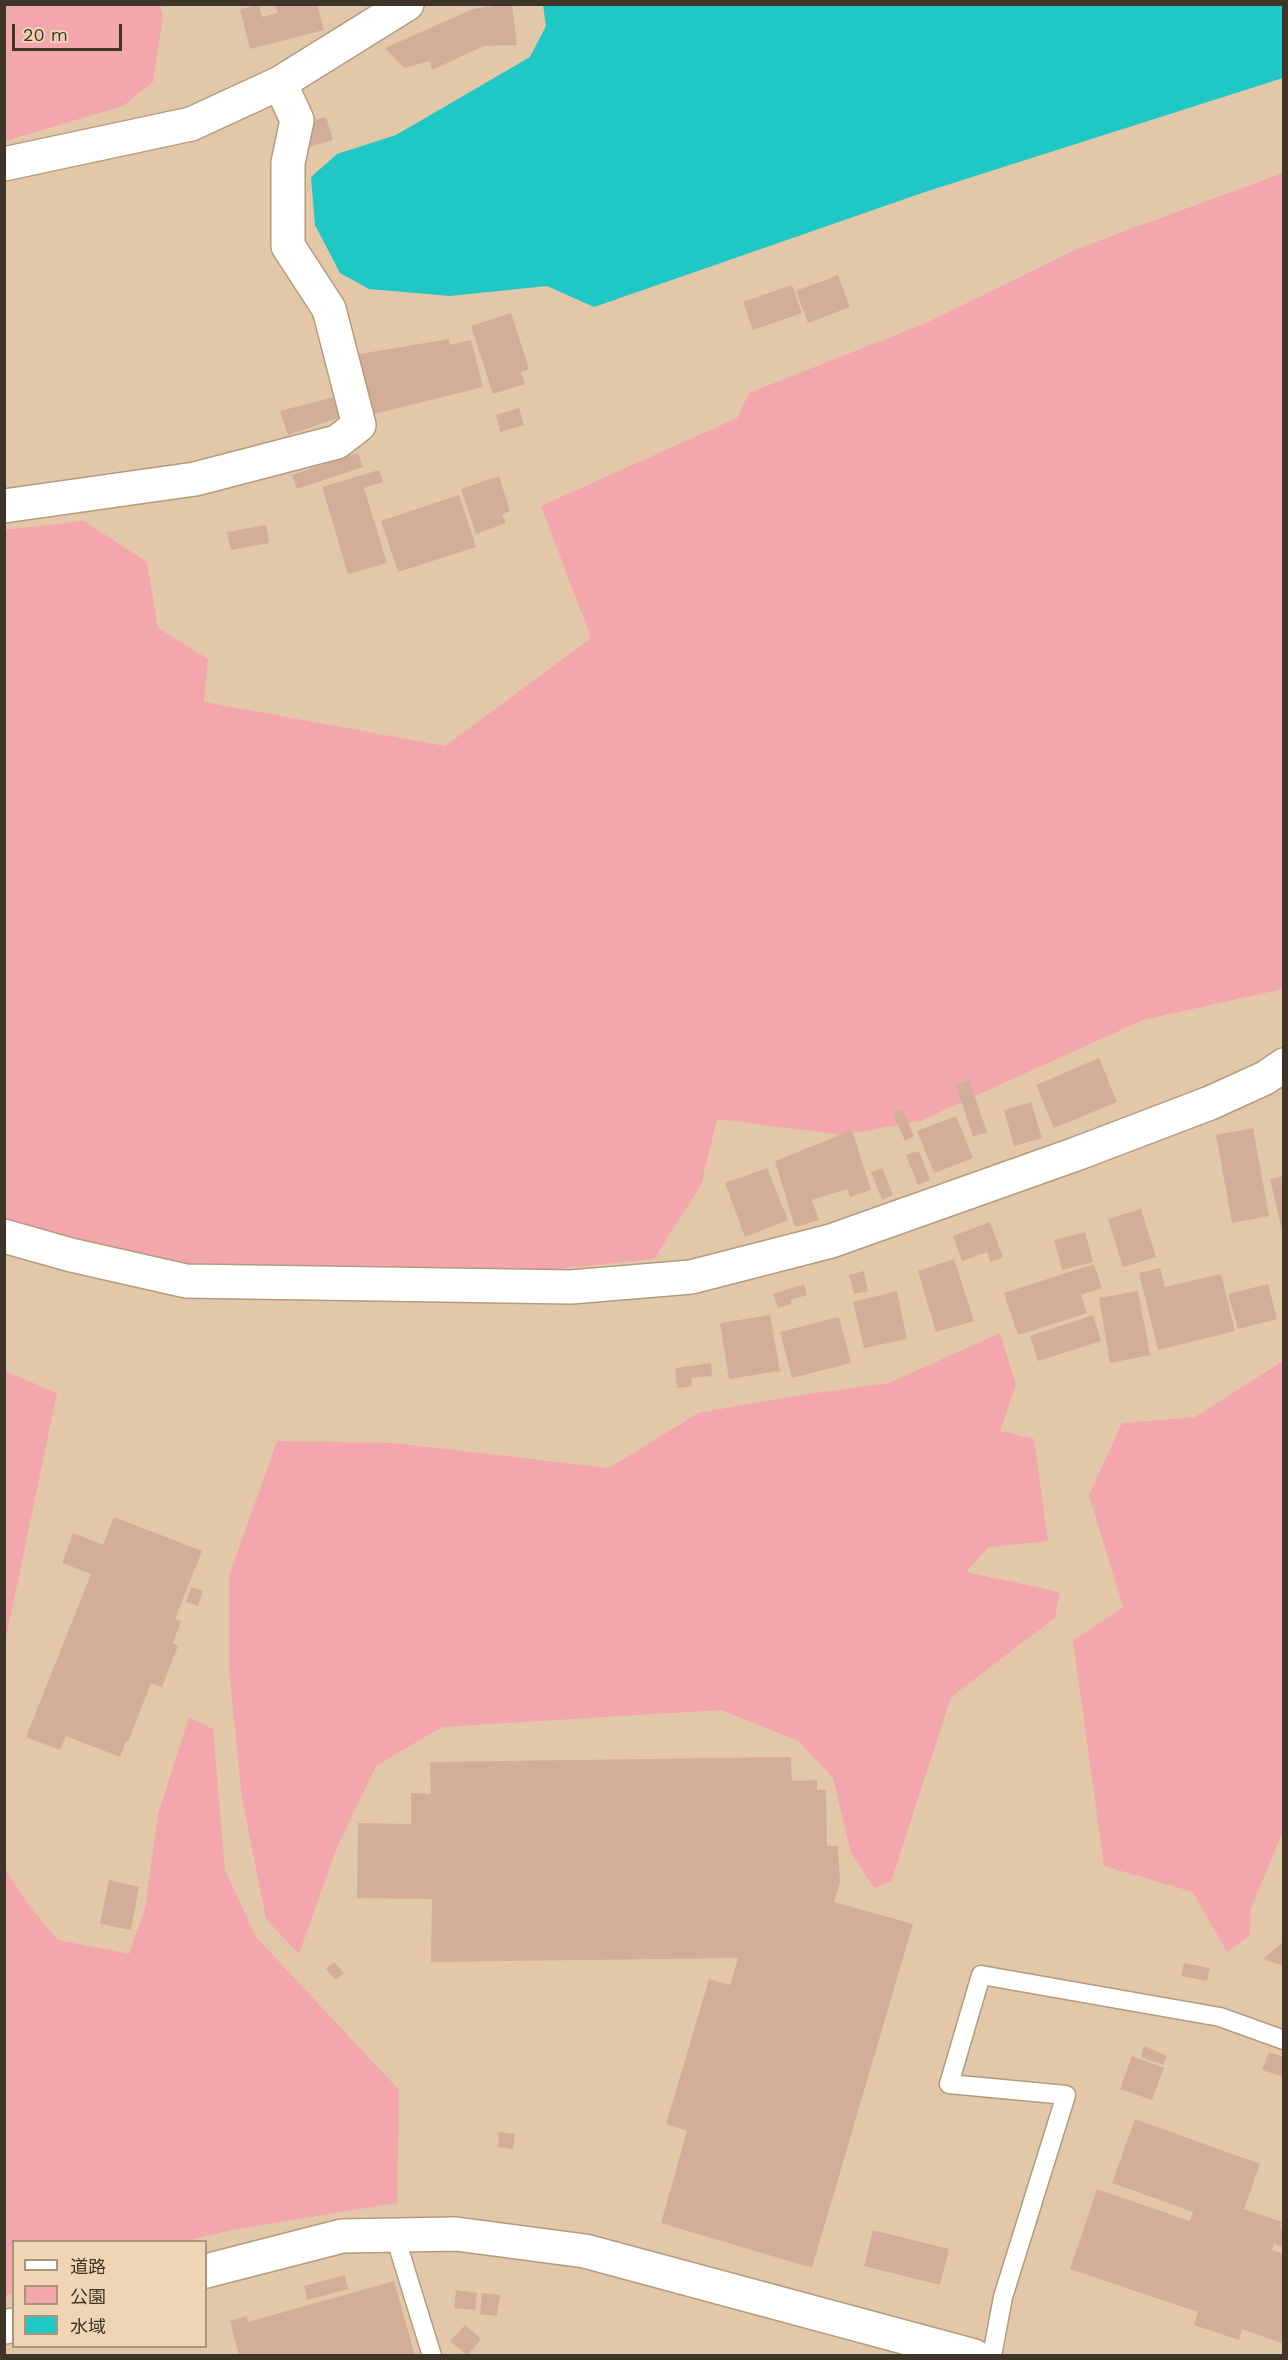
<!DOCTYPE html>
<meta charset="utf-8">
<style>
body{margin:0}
#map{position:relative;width:1288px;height:2360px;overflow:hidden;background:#e2c8a8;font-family:"Work Sans","Noto Sans JP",sans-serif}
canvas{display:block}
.frame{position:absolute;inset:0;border:6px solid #3e3427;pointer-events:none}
.legend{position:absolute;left:12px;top:2240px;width:195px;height:108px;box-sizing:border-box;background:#f0d5b5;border:2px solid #a9957c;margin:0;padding:8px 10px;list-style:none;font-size:18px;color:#3e3427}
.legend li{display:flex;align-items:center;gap:12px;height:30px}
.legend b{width:30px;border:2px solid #a9957c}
.scale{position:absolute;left:12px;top:24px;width:110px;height:27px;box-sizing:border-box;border:3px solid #3e3427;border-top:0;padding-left:8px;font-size:18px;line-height:21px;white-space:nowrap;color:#3e3427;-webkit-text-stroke:4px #f0d5b5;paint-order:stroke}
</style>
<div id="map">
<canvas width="1288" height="2360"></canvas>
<div class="frame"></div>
<ul class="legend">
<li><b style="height:8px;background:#fff"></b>道路</li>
<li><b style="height:16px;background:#f4a6ad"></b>公園</li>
<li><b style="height:16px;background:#1fc8c4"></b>水域</li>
</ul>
<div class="scale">20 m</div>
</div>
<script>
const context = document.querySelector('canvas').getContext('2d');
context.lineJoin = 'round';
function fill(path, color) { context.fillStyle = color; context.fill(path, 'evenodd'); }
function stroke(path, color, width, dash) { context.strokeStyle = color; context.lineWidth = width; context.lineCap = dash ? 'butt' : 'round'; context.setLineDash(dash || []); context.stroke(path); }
fill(new Path2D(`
 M5 4 160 5 163 16 153 82 123 106 5 141Z
 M1283 173V989L1143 1020 920 1121 842 1135 717 1119 701 1185 654 1259 481 1277H187L5 1232 4 530 84 521 147 562 158 628 208 659 204 702 445 746 591 638 541 506 737 418 749 393 928 322 1079 248Z
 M1000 1333 1016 1385 1000 1431 1034 1439 1048 1541 989 1547 966 1572 1060 1592 1055 1618 951 1697 891 1882 874 1888 851 1853 833 1778 798 1741 721 1710 442 1727 376 1766 337 1847 299 1954 266 1919 242 1798 229 1668V1576L277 1441 394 1443 609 1468 698 1413 794 1396 889 1383Z
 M1283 1361V1831L1251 1908 1250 1935 1227 1952 1193 1892 1104 1866 1073 1641 1123 1607 1089 1495 1122 1423 1195 1417Z
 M5 1371 57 1393 5 1643Z
 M189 1717 213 1729 225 1870 256 1937 399 2090 397 2203 232 2230 186 2241 14 2242 13 2293 5 2296V1869L31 1908 58 1940 129 1954 145 1908 158 1814Z`), '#f4a6ad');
fill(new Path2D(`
 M543 5H1283V78L925 192 594 307 547 286 450 296 369 289 340 273 315 225 311 177 337 154 396 135 530 57 546 26Z`), '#1fc8c4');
fill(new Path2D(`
 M275 4H317L324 30 250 49 240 9 259 5 262 17 278 13Z
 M502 5H512L517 45 484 46 432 70 430 61 404 68 385 48 473 9Z
 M326 117 333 140 309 147 306 133 312 132 309 121Z
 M838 275 850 307 808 323 796 291Z
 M792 285 802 313 753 330 743 302Z
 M511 313 529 369 521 372 525 384 493 394 471 326Z
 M449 339 450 345 471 340 483 387 374 414 359 354Z
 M342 395 347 412 338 418 288 435 280 411Z
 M519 408 524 425 500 432 496 415Z
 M358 453 363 467 297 489 292 475Z
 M379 470 383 482 364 488 387 563 348 574 322 487Z
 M499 476 510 511 502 514 506 523 476 534 461 489Z
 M459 495 476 547 398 572 381 521Z
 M266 525 269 543 231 550 227 532Z
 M1099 1058 1117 1102 1054 1128 1036 1085Z
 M969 1080 987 1132 973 1137 956 1085Z
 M1031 1102 1042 1138 1014 1146 1004 1110Z
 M902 1109 914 1136 905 1141 893 1113Z
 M956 1116 973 1158 934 1173 917 1131Z
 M1253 1128 1269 1216 1232 1223 1216 1135Z
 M852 1130 871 1190 850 1197 847 1189 812 1200 819 1220 795 1227 775 1161Z
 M919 1151 930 1180 918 1185 906 1155Z
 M767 1168 788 1220 745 1237 725 1183Z
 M882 1168 893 1195 882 1200 871 1172Z
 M1284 1176V1235H1283L1270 1179Z
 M1141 1209 1156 1257 1123 1267 1108 1219Z
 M990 1222 1003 1257 990 1262 987 1252 962 1261 953 1236Z
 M1085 1232 1093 1262 1062 1270 1054 1240Z
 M954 1259 974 1321 936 1332 918 1271Z
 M1094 1264 1102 1288 1081 1295 1087 1313 1018 1335 1004 1293Z
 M1160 1268 1165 1287 1221 1274 1235 1331 1158 1350 1139 1273Z
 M864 1271 868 1291 854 1294 849 1275Z
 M804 1284 807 1295 790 1300 792 1304 778 1308 773 1294Z
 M1268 1284 1277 1319 1238 1329 1228 1294Z
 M897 1291 907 1339 864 1348 853 1302Z
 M1138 1291 1150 1355 1110 1363 1099 1298Z
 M770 1315 780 1371 729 1379 720 1323Z
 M1093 1315 1101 1341 1038 1361 1030 1336Z
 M839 1317 851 1363 792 1378 780 1332Z
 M711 1363 712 1376 691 1378 692 1386 677 1388 675 1368Z
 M114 1517 202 1551 175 1619 181 1621 173 1643 178 1646 162 1687 151 1683 128 1742 126 1741 120 1757 66 1736 60 1750 26 1737 91 1574 62 1563 73 1533 103 1545Z
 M191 1587 203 1591 198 1606 186 1602Z
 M791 1757 792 1781 817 1780V1790H826L827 1846H838L840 1882 834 1902 913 1924 812 2268 661 2223 687 2131 666 2124 709 1979 730 1985 738 1958 431 1962 432 1899 357 1898 358 1823 411 1824V1793L431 1794 430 1762Z
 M109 1880 139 1887 131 1930 100 1924Z
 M1284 1941V1966L1263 1959Z
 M334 1962 344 1973 336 1980 326 1969Z
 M1184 1963 1210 1968 1207 1981 1181 1976Z
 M1144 2046 1167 2056 1163 2065 1141 2057Z
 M1269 2052 1284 2057V2077L1262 2070Z
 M1132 2056 1164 2068 1152 2100 1120 2089Z
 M1135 2119 1260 2164 1244 2209 1282 2222 1280 2227 1284 2229V2244L1282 2247 1274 2244 1272 2250 1284 2254V2344L1242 2329 1239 2340 1194 2325 1198 2312 1070 2269 1097 2189 1190 2221 1193 2212 1112 2183Z
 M499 2132 515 2134 513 2149 498 2147Z
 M873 2230 949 2249 940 2285 864 2266Z
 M345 2275 348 2289 307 2300 304 2286Z
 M394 2281 415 2356H239L230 2321 247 2316 248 2322Z
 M456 2290 477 2293 475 2310 454 2308Z
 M482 2293 500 2295 497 2316 480 2314Z
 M465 2325 481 2339 467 2355 450 2341Z`), '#d2ae98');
const lane = new Path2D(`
 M394 2233 432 2356
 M992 2356 1003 2297 1066 2095 949 2084 981 1975 1220 2017 1284 2040`);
const street = new Path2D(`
 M4 164 191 124 280 83 407 4
 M4 506 195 479 337 442 359 425 329 309 288 246V163L297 120 280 83`);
const secondary = new Path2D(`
 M4 1236 71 1255 186 1281 571 1287 691 1277 831 1241 1076 1154 1210 1103 1265 1078 1284 1065
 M206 2271 342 2236 456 2234 585 2251 974 2356
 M4 2327 14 2325`);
stroke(lane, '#b49b7c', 21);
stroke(street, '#b49b7c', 36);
stroke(secondary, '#b49b7c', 36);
stroke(lane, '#fff', 18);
stroke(street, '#fff', 33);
stroke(secondary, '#fff', 33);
</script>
